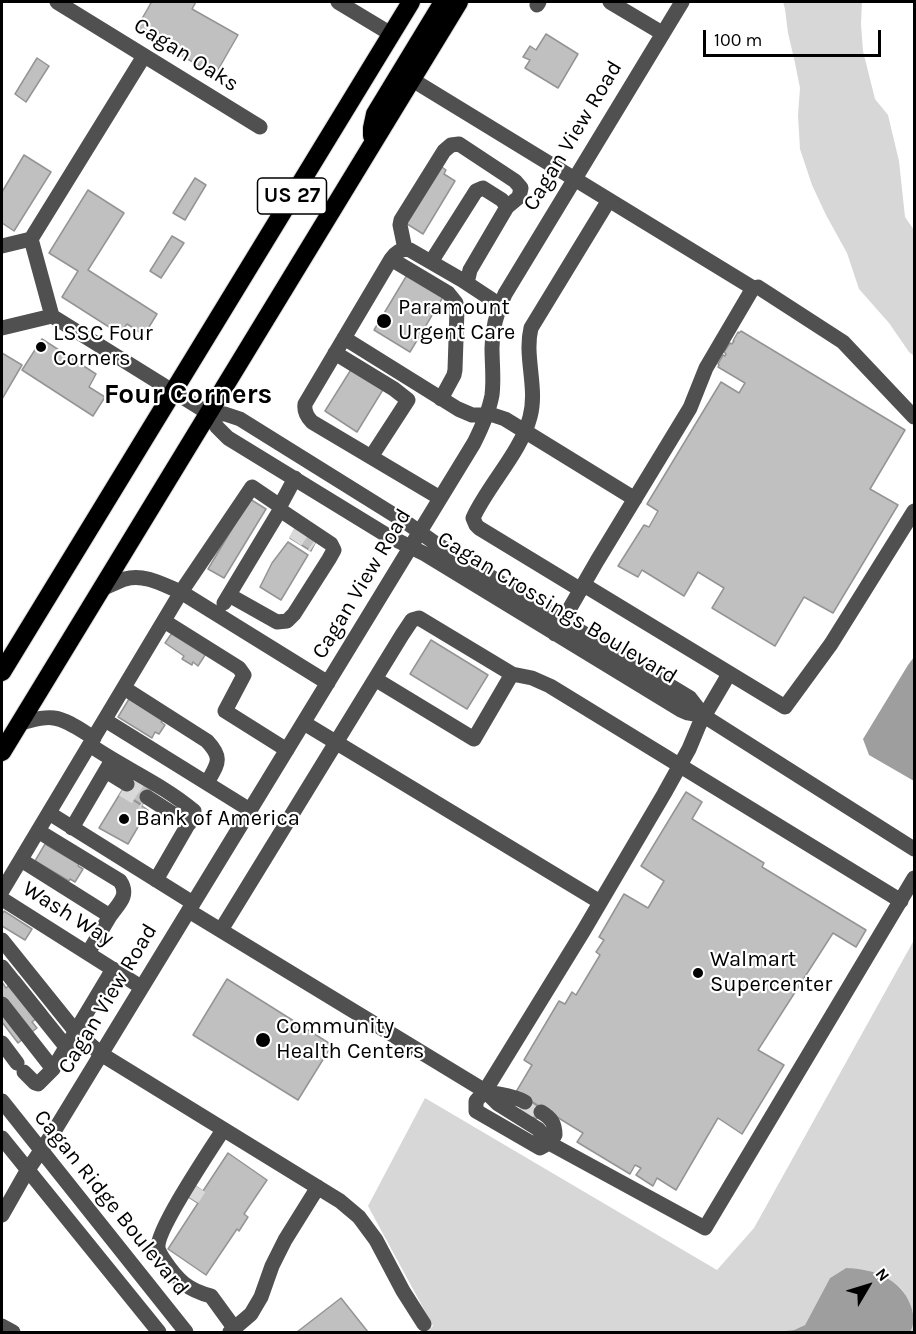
<!DOCTYPE html>
<style>
body{margin:0}
#map{position:relative;width:916px;height:1334px;overflow:hidden;background:#fff;font-family:Karla,sans-serif}
canvas{display:block}
.frame{position:absolute;inset:0;border:3px solid #000;pointer-events:none}
.north{position:absolute;left:838px;top:1256px;width:60px;height:60px;-webkit-text-stroke:4px #fff;paint-order:stroke;rotate:52deg;font-size:16px;font-weight:700;line-height:24px;text-align:center;color:#000}
.north::after{content:'';display:block;margin:auto;width:21px;height:27px;background:#000;clip-path:polygon(50% 0,100% 100%,50% 72%,0 100%)}
.scale{position:absolute;left:703px;top:30px;width:178px;height:27px;box-sizing:border-box;border:3px solid #000;border-top:0;padding-left:8px;font-size:18px;line-height:21px;white-space:nowrap;color:#000;-webkit-text-stroke:4px #fff;paint-order:stroke}
</style>
<div id="map">
<canvas width="916" height="1334"></canvas>
<div class="frame"></div>
<div class="north">N</div>
<div class="scale">100 m</div>
</div>
<script>
const context = document.querySelector('canvas').getContext('2d');
context.lineJoin = 'round';
function fill(path, color) { context.fillStyle = color; context.fill(path, 'evenodd'); }
function stroke(path, color, width, dash) { context.strokeStyle = color; context.lineWidth = width; context.lineCap = dash ? 'butt' : 'round'; context.setLineDash(dash || []); context.stroke(path); }
function drawText(font, color, halo, rows, align = 'center') {
  context.font = font + ' Karla,sans-serif'; context.lineWidth = 4.5; context.setLineDash([]); context.textBaseline = 'middle'; context.strokeStyle = halo; context.fillStyle = color; for (const [text, x, y, turn = 0] of rows) {
    context.save(); context.translate(x, y); context.rotate((+turn || 0) * Math.PI / 180); context.textAlign = isNaN(turn) ? turn : align; if (halo) context.strokeText(text, 0, 0); context.fillText(text, 0, 0); context.restore();
  }
}
fill(new Path2D(`
 M783 2H862L861 24 863 51 875 99 888 115 899 161 905 217 914 230V356L909 352 889 323 859 289 847 253 826 215 812 185 800 149 798 115 800 88 795 63 788 33 785 9Z
 M914 940V1332H910C914 1324 914 1315 911 1306 900 1275 874 1273 846 1268L830 1278 805 1325 794 1330 775 1332H426L433 1326 368 1206 425 1098 717 1270 754 1228Z`), '#d7d7d7');
fill(new Path2D(`
 M914 657V781L869 755 863 739 908 665Z
 M846 1268C873 1269 901 1278 911 1306 914 1315 915 1324 910 1332H775L794 1330 805 1325 830 1278Z`), '#9e9e9e');
const building = new Path2D(`
 M149 2H196L192 9 238 35 215 75 136 29 151 3Z
 M546 34 578 54 558 88 525 68 530 60 523 57 530 46 536 50Z
 M37 58 49 66 26 102 15 94Z
 M24 155 51 172 14 231 2 223V192Z
 M439 165 446 170 444 174 455 181 423 234 404 222Z
 M195 178 206 185 185 220 173 213Z
 M88 190 124 213 88 270 157 314 144 335 127 324 120 334 62 297 78 271 49 253Z
 M172 236 184 243 161 278 150 271Z
 M407 275 443 297 410 352 374 330Z
 M741 331 905 430 870 489 898 505 833 613 804 597 775 646 712 608 724 588 698 572 684 596 642 570 638 577 618 566 644 525 649 527 658 511 647 504 721 382 739 393 745 383 718 367 719 365 718 364 723 355 725 356 726 354 724 352 730 343 732 344 734 341H733L738 332 739 333Z
 M42 339 96 374 89 387 105 397 93 416 22 370Z
 M2 353 22 365 2 399Z
 M352 368 384 388 357 432 325 411Z
 M250 499 266 509 224 578 208 569Z
 M296 527 317 539 311 551 290 538Z
 M288 542 308 555 281 600 260 587 272 563Z
 M172 633 207 652 198 666 193 662 192 665 182 659 184 656 165 643Z
 M431 640 488 675 467 709 410 674Z
 M129 699 163 720 161 722 165 725 159 734 155 732 152 738 118 717Z
 M132 775 152 788 142 805 121 792Z
 M121 792 148 810 128 844 99 828Z
 M686 792 702 802 692 819 764 863 762 867 866 930 856 947 833 933 758 1050 784 1065 742 1134 718 1118 676 1190 657 1178 653 1186 636 1175 641 1168 635 1165 630 1174 577 1142 583 1133 516 1092 532 1065 524 1060 559 1001 565 1004 572 992 576 995 600 955 596 952 604 940 599 937 624 894 648 908 664 881 641 866Z
 M45 844 79 864 78 866 83 869 75 882 70 879 69 881 35 861Z
 M4 911 32 929 25 940 2 926V915Z
 M19 977 46 1011 32 1022 37 1028 18 1043 2 1022V982L6 988Z
 M227 979 332 1045 298 1100 193 1035Z
 M527 1099 543 1109 536 1119 520 1110Z
 M228 1153 267 1180 244 1214 248 1217 239 1231 237 1229 206 1275 168 1249 198 1203 187 1196 194 1185 203 1191Z
 M341 1298 368 1332H297Z`);
fill(building, '#c0c0c0');
stroke(building, '#949494', 1.5);
stroke(new Path2D(`
 M293 531 314 545
 M130 779 150 792
 M123 789 144 802
 M522 1106 538 1117
 M192 1199 199 1188`), '#d9d9d9', 15, [15, 8]);
const highway = new Path2D(`
 M372 136V128L375 114 443 2
 M2 672 411 2
 M2 752 459 2`);
stroke(highway, '#dbdbdb', 20);
stroke(new Path2D(`
 M57 2 260 127
 M338 2 391 34
 M610 2 662 33
 M537 5 539 2
 M411 79 753 288
 M31 239 144 56
 M2 246 31 239 52 316 208 413
 M405 249 400 225 401 220 444 151 451 145 459 144 515 181 521 188 519 197 507 207 470 270 467 283
 M391 259 448 293 456 303 457 309 455 370 454 375 441 399
 M431 262 476 191 483 188 502 200 507 207
 M2 328 52 316
 M344 338 458 409 472 415H493L505 419 635 499
 M335 353 394 389 408 400 371 457
 M208 413 217 427 228 438 388 536 425 554 681 710 688 713 704 716 914 849
 M208 413 225 414 240 419 407 523 435 543 690 698 704 716
 M440 498 312 422C307 417 304 411 305 404L391 259C396 252 401 248 410 250L462 280 500 305
 M584 585 785 707 831 644 914 511
 M102 589C109 586 117 582 125 579 144 573 164 585 181 592L328 683
 M581 590 479 528 476 525 473 518C488 485 521 452 530 417 538 388 524 357 531 328L609 200
 M229 595 277 622 287 621 294 614 329 559 334 550 331 544 280 510
 M224 603 280 510V506L295 478
 M164 621 239 668 244 675 225 711 287 750
 M555 634 597 561 690 408 706 368 753 288 758 287 843 342 914 417
 M375 679 474 739 512 674
 M124 688 207 741C224 759 217 764 207 783
 M105 720 250 810
 M19 723C30 721 43 716 54 718 68 720 82 731 94 738
 M304 723 600 902
 M90 745C123 768 162 784 194 811L193 816 156 880
 M106 771 127 784
 M147 797 189 824
 M49 813 193 903
 M72 828 112 760
 M38 831 120 881C130 896 118 904 110 916
 M21 860 110 916 88 953
 M2 891 181 592 252 487 280 506
 M2 899 141 987
 M189 911 485 1091 498 1104 538 1129 549 1143 705 1228 914 878
 M221 930 402 635 412 620 419 618 512 674 532 678 550 686 901 901
 M2 940 76 1032 101 1054 340 1201 359 1217 376 1240 403 1291 424 1324
 M2 967 67 1048
 M2 1004 53 1069
 M2 1043 17 1063
 M24 1072 35 1083 38 1084 53 1069 113 969
 M485 1091C499 1095 512 1095 525 1102
 M2 1101 186 1332
 M541 1112C551 1118 555 1123 555 1135L549 1143 540 1148 476 1111V1101L485 1091 584 930 664 794 689 749 699 725 729 674
 M223 1130C211 1149 156 1230 158 1248 159 1252 162 1257 164 1260 178 1281 188 1290 211 1296L235 1329
 M2 1138 159 1332
 M2 1215 27 1171 53 1133 474 443C482 427 489 412 492 395 494 379 492 364 492 348 492 329 497 311 505 294L682 2
 M2 1326 13 1332
 M230 1332 251 1314 261 1297 272 1266 285 1240 318 1187`), '#505050', 15);
stroke(highway, '#000', 18);
for (const [x, y, r, color] of [
 [384,321,8,"#000"],
 [41,347,6,"#000"],
 [124,819,6,"#000"],
 [698,973,6,"#000"],
 [263,1040,8,"#000"]
]) { const dot = new Path2D(); dot.arc(x, y, r, 0, 2 * Math.PI); context.fillStyle = color; context.fill(dot); stroke(dot, '#fff', 2); }
for (const [x, y, w] of [
 [292,196,69]
]) { const box = new Path2D(); box.roundRect(x - w / 2, y - 18, w, 36, 4.5); context.fillStyle = '#fff'; context.fill(box); stroke(box, '#000', 1.5); }
drawText('bold 21px', '#000', null, [
 ["US 27",292,196]
]);
drawText('22px', '#000', '#fff', [
 ["Cagan Oaks",186,55,32],
 ["Cagan View Road",573,136,-59],
 ["Cagan View Road",362,584,-59],
 ["Cagan Crossings Boulevard",557,608,31],
 ["Wash Way",68,914,32],
 ["Cagan View Road",108,999,-59],
 ["Cagan Ridge Boulevard",111,1203,51]
]);
drawText('22px', '#000', '#fff', [
 ["Paramount",398,308],
 ["Urgent Care",398,333],
 ["LSSC Four",53,334],
 ["Corners",53,359],
 ["Bank of America",136,819],
 ["Walmart",710,960],
 ["Supercenter",710,985],
 ["Community",276,1027],
 ["Health Centers",276,1052]
], 'left');
drawText('bold 28px', '#000', '#fff', [
 ["Four Corners",188,395]
]);
</script>
